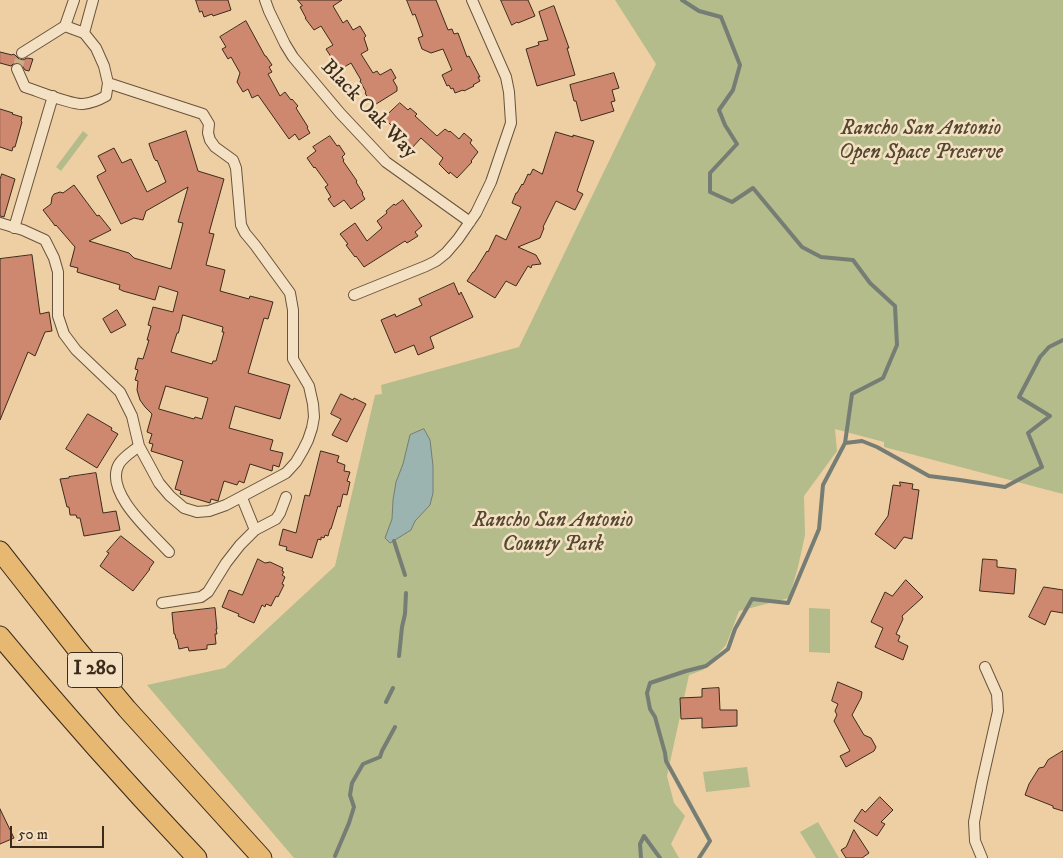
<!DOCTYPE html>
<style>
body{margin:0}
#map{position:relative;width:1063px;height:858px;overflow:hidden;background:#eecfa3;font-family:"IM FELL DW Pica",serif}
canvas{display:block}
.scale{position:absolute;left:10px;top:826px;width:94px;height:22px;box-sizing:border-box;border:2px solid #3c2b1b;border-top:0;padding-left:6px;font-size:15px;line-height:18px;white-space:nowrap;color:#3c2b1b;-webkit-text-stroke:4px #f4e0c3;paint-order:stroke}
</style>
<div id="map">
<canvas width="1063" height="858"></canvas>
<div class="scale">50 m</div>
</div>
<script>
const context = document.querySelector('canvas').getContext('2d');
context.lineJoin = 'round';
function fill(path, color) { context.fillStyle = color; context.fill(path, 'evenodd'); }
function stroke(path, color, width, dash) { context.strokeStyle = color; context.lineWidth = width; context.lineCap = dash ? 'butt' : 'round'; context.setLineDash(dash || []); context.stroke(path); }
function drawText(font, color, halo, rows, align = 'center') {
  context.font = font + ' "IM FELL DW Pica",serif'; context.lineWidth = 5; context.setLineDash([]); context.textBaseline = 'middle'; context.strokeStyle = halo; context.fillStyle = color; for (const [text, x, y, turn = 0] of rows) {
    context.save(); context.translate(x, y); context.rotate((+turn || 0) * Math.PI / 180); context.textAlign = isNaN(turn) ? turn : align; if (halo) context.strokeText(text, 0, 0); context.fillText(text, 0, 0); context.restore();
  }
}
fill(new Path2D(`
 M615 0H1063V494L884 447V442L835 429 837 451 804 496 805 535 798 567 789 598 739 611 726 645 703 670 689 675 667 776 674 803 685 816 671 844 679 858H294L147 685 225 668 335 566 375 395 382 394 381 385 519 347 656 64Z
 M83 131 88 135 61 171 56 167Z
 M809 608 830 609V653L809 652Z
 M747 767 750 787 706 792 703 772Z
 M818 822 839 858H816L800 832Z`), '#b3bc8a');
const water = new Path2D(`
 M424 429 430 440 433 466V493L430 505 415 521 411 530 390 543 385 538 392 519 393 500 396 482 403 464 410 435Z`);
fill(water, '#9cb4b0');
stroke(water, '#767d74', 1);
stroke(new Path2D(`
 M682 0 699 11 721 17 740 65 733 90 719 110 725 125 737 144 710 173V192L732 202 753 188 802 247 821 257 853 260 870 283 895 306 897 345 883 378 852 394 845 443 823 485 819 529 788 603 752 599 735 629 728 649 706 666 686 671 650 683 647 693 650 709 655 717 665 753 666 761 710 841 699 858
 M845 443 862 441 877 447 929 476 960 480 1005 487 1042 467 1028 433 1050 416 1019 397 1040 357 1049 347 1063 340
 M394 541 405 575
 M399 656 402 627 405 614 406 593
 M386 702 393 688
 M335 856 349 823 354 807 350 795 352 783 363 764 380 757 382 751 395 727
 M641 858 640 844 644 836 660 858`), '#767d74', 4);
const building = new Path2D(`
 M196 0H228L231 10 213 16 212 14 204 17 202 11 200 12Z
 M298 0H342L333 6 343 23 347 20 353 30 360 26 366 36 364 38 368 50 361 54 373 73 377 71 380 75 391 69 396 78 393 80 397 87V91L373 106 365 93 366 92 360 81 361 80 351 63 341 69 337 62 335 63 326 49 333 45 321 26 314 30 305 18H306L300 7 302 6Z
 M407 0H436L448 30 452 29 454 34 458 33 467 57 469 56 480 77H478L480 81 473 85 474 86 464 91 463 90 455 93 453 88 451 89 449 85 447 86 442 75 452 70 443 49 431 53 422 49 418 38 423 36 415 14 413 15Z
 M501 0H528L535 16 518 23 517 22 512 25Z
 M554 6 569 48H567L575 75 537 86 526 49 539 45 538 42 548 40 539 12Z
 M246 21 265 56H266L272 65 269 67 272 72 268 74 280 96 285 92 291 100 292 99 298 106 296 108 308 127 307 128 310 133 299 140 295 134 289 139 258 95 252 98 248 89 243 92 237 82 240 73 231 57 228 59 222 49 226 47 220 37Z
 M0 52 12 55 13 54 15 55 19 59 23 60 27 58 33 59 29 71 25 70 21 64 18 62 14 63 11 66 0 63Z
 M614 73 619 88 612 90 615 101 611 102 614 111 581 121 576 101H574L570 85Z
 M400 103 408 110 410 108 417 114 415 116 437 136 445 129 449 132 450 131 459 139 464 133 472 140 470 143 478 152 471 161 472 162 457 178 450 172 449 174 439 164 443 158 421 138 410 150 390 132 394 128 384 118Z
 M0 109 13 113 12 114 22 117 21 121 22 122 15 147H13L12 151 0 147Z
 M186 131 198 171 224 179 209 233 214 234 206 265 225 270 220 291 249 299 250 296 273 302 268 319 264 318 248 373 290 385 280 419 235 406 229 428 273 440 270 450 283 453 279 467 273 465 272 471 250 464 244 483 239 481 237 485 224 481 218 501 211 499 210 503 180 494 181 491 175 489 183 461 151 451 153 444 149 443 152 434 147 432 152 414 145 407 140 400 137 390 138 381 135 380 138 370 135 369 138 358 143 359 149 340H147L151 326 148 325 153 307 173 312 178 292 159 286 155 300 123 291 119 289 120 285 77 272 78 268 70 266 75 247 56 225 55 226 53 223 43 210 51 204 52 197 54 194 60 192 63 193 74 185 97 216 99 215 111 230 89 241 129 253 134 258 171 269 183 223 178 222 188 187 146 211 143 220 134 218 121 224 98 179 97 176 106 171 98 156 114 148 122 163 131 159 147 192 166 182 157 160 156 161 154 158 149 144ZM183 315 223 327 222 332H224L221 343 216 361H213L212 364 171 352 177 333H178ZM166 386 208 398 202 419 195 417 194 419 159 409Z
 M556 132 573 137V135L594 141 577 191 583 194 575 210 556 201 543 227 544 228 540 238 518 247 536 255 541 264 532 265 531 268 528 266 516 286 506 281 495 298 467 281 473 272H474L487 251 488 252 496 235 506 240 521 207 512 203 516 193H517L522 184 523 185 528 174 530 175 533 169 542 174Z
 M330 136 337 146 339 145 345 154 342 157 344 160 343 161 357 181 356 182 363 193 362 194 365 199 351 209 344 200 334 207 328 199 331 197 325 187 328 185 315 167 314 168 307 158 316 151 313 147Z
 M2 174 15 179 4 217 0 216V180Z
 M403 200 422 226 415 232 418 236 407 243 405 241 364 267 356 256 355 257 346 245 348 244 340 234 355 223 367 241 382 228 377 221 387 213 386 211 394 204 395 205Z
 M32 255 40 314 49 312 52 331 45 332 35 356 28 352 0 420V259Z
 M454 283 459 295 461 292 473 317 430 337 434 348 418 355 414 345 395 353 381 320 395 314 396 317 422 305 419 299Z
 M117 310 126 325 111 333 103 319Z
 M341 394 353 400 354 398 366 404 347 442 332 435 341 419 331 414Z
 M88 414 112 428 111 430 118 434 97 468 66 449Z
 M321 451 339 456 337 462 345 465 344 471 350 472 347 481 350 482 347 495 343 494 340 507 338 506 331 529H330L328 536 325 535 324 538 321 537V540L318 539 312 558 286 550 287 547 279 545 283 529 296 533 305 495 309 496Z
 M96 473 103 513 116 511 120 530 84 536 80 518H77L76 515H70L69 507H67L60 479 69 478V477Z
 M900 482 913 484 912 489 919 490 912 539 904 537 895 549 875 534 888 516 893 485 900 486Z
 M121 536 154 562 149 569H150L133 591 100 566 109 553 107 552Z
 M258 559 265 563 270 562 283 568 282 571 284 572 282 575 285 577 282 584 284 585 278 597 276 596 271 606 266 604 265 607 262 605 254 623 238 616 239 614 222 607 229 590 242 595Z
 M983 559 997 560V567L1016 569 1014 594 980 591Z
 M906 580 923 597 902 616 903 619 896 634 900 636 898 641 908 646 903 660 875 647 883 628 871 622 885 592 892 596Z
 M1044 587 1063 590V613L1051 611 1045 625 1029 617Z
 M215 608 217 629H216L217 634H215L216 644 207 645V649L189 651 188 647 179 649 177 639H176L175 634H174L172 613Z
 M838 682 862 692 861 698 852 715 864 735 871 738 876 747 874 751 846 767 840 756 850 751 834 721 837 715 835 711 838 704 832 701Z
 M719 688 720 710H737V726L702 728V718L681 719 680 698 702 697V689Z
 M1063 751V811L1053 808V806L1025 795 1029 784 1039 768 1044 767 1048 760Z
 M880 797 893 810 881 822 885 824 877 836 854 821 862 809 865 812Z
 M0 809 14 838 0 844Z
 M854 830 869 853 862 858H846L841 850 846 847Z`);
fill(building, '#cf8870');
stroke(building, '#3c2b1b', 1);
stroke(new Path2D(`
 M17 69 22 53`), '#caae88', 10, [10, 5]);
const minor = new Path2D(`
 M265 0 269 11 285 44 293 57 340 113 386 162 470 222
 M84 33 93 0
 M22 53 65 26 74 0
 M17 69 25 87C38 91 71 105 83 104 92 103 99 100 106 96L108 83 104 66 96 48 84 33 65 26
 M0 223 23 230 45 240 54 258 58 272V316L64 334 76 350 120 392 132 416 139 446 159 483 170 496 184 508 197 512 209 511 226 505 286 473 296 462 303 450 308 440 312 428 314 417 313 404 309 386 293 359V310L290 293 255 245 245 233 241 225 236 168 233 160 215 147 210 140 208 133 209 124 203 114 108 83
 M14 228 53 96
 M354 295 426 266 436 261 446 253 458 239 476 213 491 182 511 123 509 92 506 77 472 0
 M139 446C133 451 123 457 119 464 103 492 153 534 169 552
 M242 498 255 530
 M162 603 201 597 208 592 226 563 240 545 255 530 276 519 280 513 286 497
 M982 858 975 841 974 822 982 782 998 711 997 694 985 667`);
const motorway = new Path2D(`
 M0 551 76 648 127 709 262 858
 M0 636C63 712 129 786 197 858`);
stroke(minor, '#68543d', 12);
stroke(motorway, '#3c2b1b', 21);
stroke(minor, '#f4e0c3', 10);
stroke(motorway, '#e7b872', 19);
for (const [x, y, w] of [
 [95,670,55]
]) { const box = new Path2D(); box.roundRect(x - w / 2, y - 17.5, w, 35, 4); context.fillStyle = '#f4e0c3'; context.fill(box); stroke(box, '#3c2b1b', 1); }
drawText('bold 20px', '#3c2b1b', null, [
 ["I 280",95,670]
]);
drawText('21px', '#3c2b1b', '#f4e0c3', [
 ["Black Oak Way",368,110,46]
]);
drawText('italic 21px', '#544831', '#f4e0c3', [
 ["Rancho San Antonio",921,130],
 ["Open Space Preserve",921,154],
 ["Rancho San Antonio",553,522],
 ["County Park",553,546]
]);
</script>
